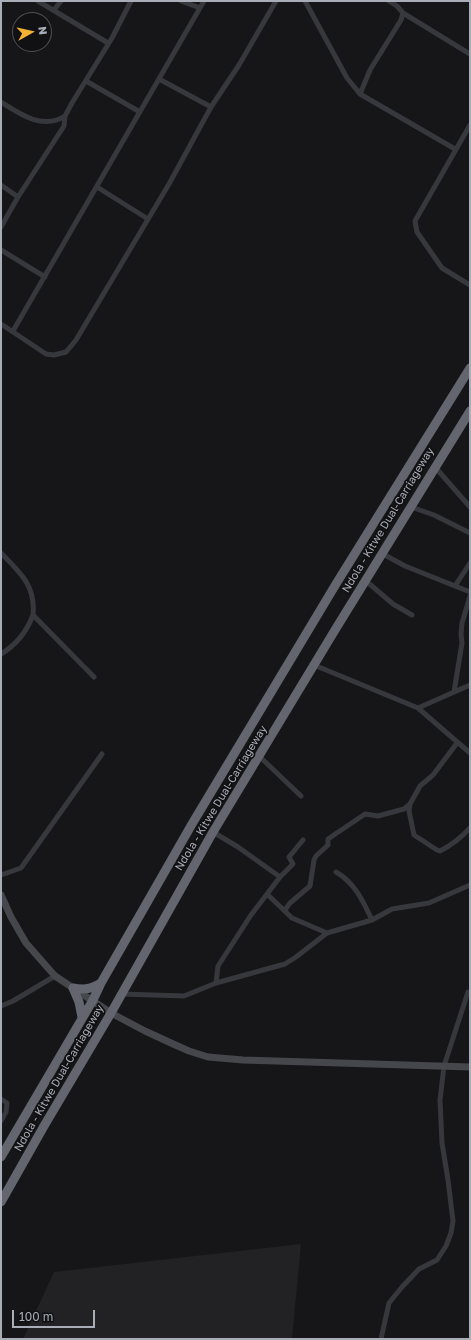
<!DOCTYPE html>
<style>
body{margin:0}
#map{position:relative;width:471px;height:1340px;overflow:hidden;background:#161618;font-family:"Golos Text",sans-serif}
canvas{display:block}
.frame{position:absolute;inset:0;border:2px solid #a8adb8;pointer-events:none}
.north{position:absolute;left:12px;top:12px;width:40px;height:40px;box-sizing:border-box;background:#111113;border:1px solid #4d4f55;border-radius:50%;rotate:82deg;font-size:11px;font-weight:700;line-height:16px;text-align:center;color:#a8adb8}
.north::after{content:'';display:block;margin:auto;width:14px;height:18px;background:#f2b134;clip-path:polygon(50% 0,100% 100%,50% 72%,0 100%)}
.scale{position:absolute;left:12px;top:1310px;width:83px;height:18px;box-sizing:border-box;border:2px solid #a8adb8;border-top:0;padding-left:5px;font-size:12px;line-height:14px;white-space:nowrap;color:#a8adb8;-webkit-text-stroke:3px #111113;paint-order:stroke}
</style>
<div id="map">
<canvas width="471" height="1340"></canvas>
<div class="frame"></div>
<div class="north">N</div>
<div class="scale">100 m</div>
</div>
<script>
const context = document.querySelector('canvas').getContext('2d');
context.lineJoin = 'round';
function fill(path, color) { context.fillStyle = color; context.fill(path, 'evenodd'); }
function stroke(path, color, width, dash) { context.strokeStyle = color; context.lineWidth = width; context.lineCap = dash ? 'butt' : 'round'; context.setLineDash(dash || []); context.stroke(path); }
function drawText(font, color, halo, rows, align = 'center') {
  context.font = font + ' "Golos Text",sans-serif'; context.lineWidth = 3.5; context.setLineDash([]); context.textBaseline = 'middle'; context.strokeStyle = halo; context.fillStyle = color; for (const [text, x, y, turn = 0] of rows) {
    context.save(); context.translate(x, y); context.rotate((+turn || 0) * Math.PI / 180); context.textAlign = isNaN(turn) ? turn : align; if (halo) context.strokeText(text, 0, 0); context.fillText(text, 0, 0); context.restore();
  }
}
fill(new Path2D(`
 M301 1244 292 1339H23L54 1272Z`), '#222225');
stroke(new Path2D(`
 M38 1 108 43
 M181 1 200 8
 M305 1 347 78 360 94 455 149
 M54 10 61 1
 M403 13 470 54
 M159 79 211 107
 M86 81 140 112
 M360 94 370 70 401 20 403 13 397 6 389 1
 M1 102C21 115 43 130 65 116
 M470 125 415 221 417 232 442 268 470 285
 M1 185 18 197
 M97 187 148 219
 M1 227 18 197 64 126 65 116 72 103 112 38 131 1
 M1 250 45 277
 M1 324 46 354 54 355 66 352 76 340 169 184 211 107 239 65 276 1
 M13 331 204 1
 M435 467 470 507
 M411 507 434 515 470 533
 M1 553C20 572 36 586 33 615
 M383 554 405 566 470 592
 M366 581 393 604 412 615
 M455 586 470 563
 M1 654C16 645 27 631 33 615L94 677
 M314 665 418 708 470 753
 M454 692 462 643 461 634 462 623 470 596
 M418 708 470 685
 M259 756 301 796
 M410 804 409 811 414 835 437 850 440 851C452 845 461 838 470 828
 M213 832 238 847 280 877
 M336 872C355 883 363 901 372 920
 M1 875 21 868 102 754
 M268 895 292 918 327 933
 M285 910 290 903 310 886 314 860 316 856 328 845V839L365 814 378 816 404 809 410 804 420 786 433 775 457 743
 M216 983 218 966 251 915 280 877 293 864 289 857 303 840
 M121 994 184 996 216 983 285 964 296 957 327 933 372 920 392 909 429 903 470 885
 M1 1006 13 1001 55 976
 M1 1099 7 1103 6 1112 1 1121
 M381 1339 389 1303 402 1287 419 1269 437 1260 446 1246 451 1233 453 1221 448 1180 442 1143 440 1100 444 1066 468 992`), '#37383d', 5);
stroke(new Path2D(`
 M1 895 11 917 26 943 55 976 111 1013 145 1031 171 1043 189 1051 208 1057 243 1060 470 1067`), '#45474d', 7);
stroke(new Path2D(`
 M73 988 79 1002 82 1017
 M73 988C86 990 90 989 101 983
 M1 1157 93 1000 101 983 192 824 336 584 470 368
 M1 1202 44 1126 111 1013 213 832 335 630 470 411`), '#63666e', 9);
drawText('11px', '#a8adb8', '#111113', [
 ["Ndola - Kitwe Dual-Carriageway",388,520,-59],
 ["Ndola - Kitwe Dual-Carriageway",221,798,-59],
 ["Ndola - Kitwe Dual-Carriageway",59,1078,-60]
]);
</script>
